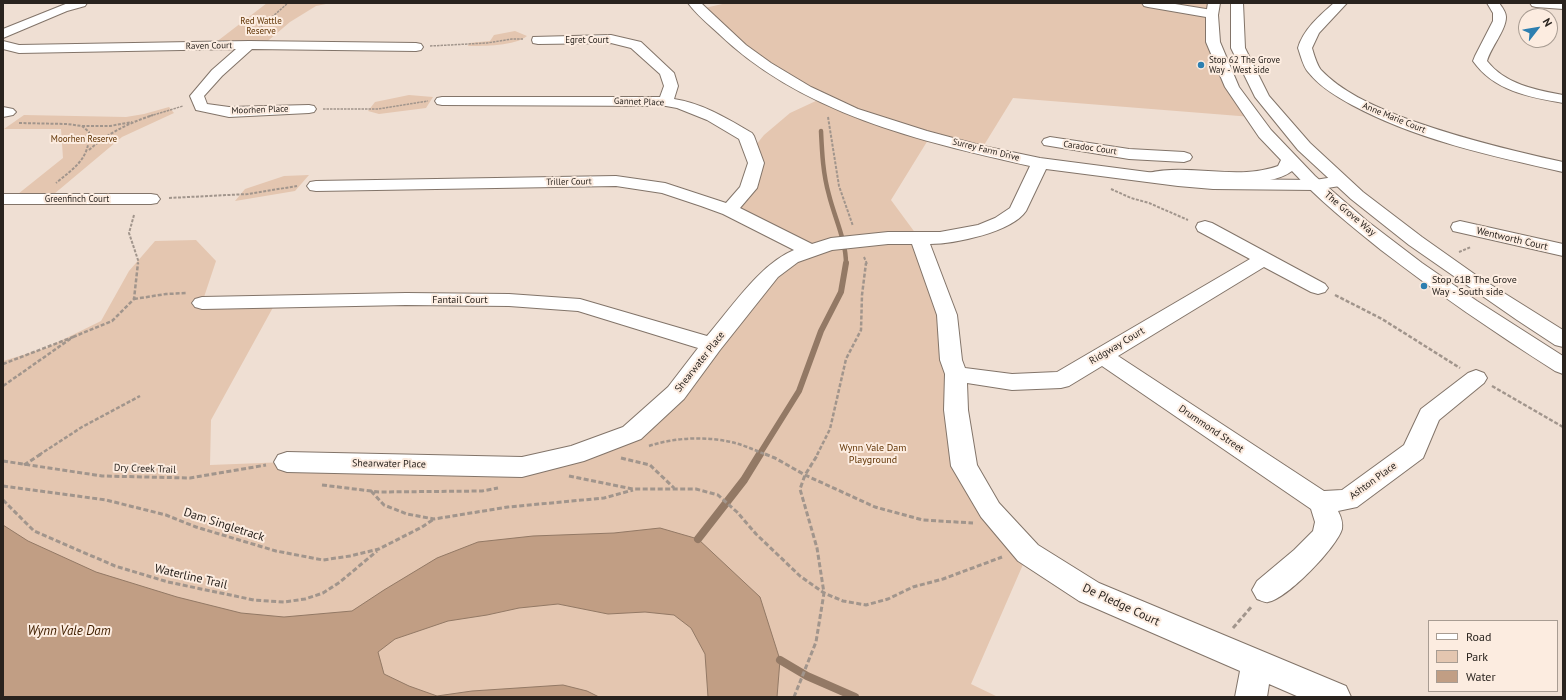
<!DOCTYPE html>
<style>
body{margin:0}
#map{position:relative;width:1566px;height:700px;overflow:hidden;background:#efdfd3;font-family:"PT Sans",sans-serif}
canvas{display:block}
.frame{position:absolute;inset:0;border:4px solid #29231e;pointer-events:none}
.legend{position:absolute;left:1428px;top:620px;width:130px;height:72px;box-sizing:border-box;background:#fcece0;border:1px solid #a89c92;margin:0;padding:5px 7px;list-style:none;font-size:12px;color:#29231e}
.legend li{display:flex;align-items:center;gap:8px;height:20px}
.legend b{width:20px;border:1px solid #a89c92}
.north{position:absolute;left:1518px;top:8px;width:40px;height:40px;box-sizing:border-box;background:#fcece0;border:1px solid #a89c92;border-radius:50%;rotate:59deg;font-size:11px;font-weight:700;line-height:16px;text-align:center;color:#29231e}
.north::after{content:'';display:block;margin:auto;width:14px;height:18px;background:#2d7fb0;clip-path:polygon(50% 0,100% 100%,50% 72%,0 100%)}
</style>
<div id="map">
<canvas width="1566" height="700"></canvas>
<div class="frame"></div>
<ul class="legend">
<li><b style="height:5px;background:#fff"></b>Road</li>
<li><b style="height:11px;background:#e4c6b0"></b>Park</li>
<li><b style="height:11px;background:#c19e84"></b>Water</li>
</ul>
<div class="north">N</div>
</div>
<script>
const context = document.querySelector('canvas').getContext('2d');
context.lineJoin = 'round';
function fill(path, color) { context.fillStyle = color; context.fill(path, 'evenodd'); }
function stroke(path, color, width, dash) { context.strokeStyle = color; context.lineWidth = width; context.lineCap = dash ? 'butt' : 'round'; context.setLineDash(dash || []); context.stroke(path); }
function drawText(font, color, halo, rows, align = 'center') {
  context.font = font + ' "PT Sans",sans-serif'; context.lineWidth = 4; context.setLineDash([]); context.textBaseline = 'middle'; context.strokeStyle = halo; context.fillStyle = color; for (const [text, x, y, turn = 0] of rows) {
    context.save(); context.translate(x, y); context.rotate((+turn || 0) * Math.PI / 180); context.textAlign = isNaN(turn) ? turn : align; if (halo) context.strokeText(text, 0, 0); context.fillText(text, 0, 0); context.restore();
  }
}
fill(new Path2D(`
 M267 3H331L316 6 290 22 263 45 211 46Z
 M727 3H1214L1213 30 1252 117 1013 98 981 150 853 112 766 66 700 9Z
 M515 31 527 36C515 46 484 46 468 46L469 43 490 41 494 35Z
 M409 95 433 97 426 108 379 114 368 111 375 102Z
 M818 100 928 140 891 200 919 238 947 315 964 466 1028 553 971 684 998 697H3V361L46 348 101 321 129 271 155 241 196 240 216 261 202 303 276 302 211 420 210 465 287 462 522 467 632 433 771 273 809 250 729 210 748 188 751 151 764 135 790 113Z
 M169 107 174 113 122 137 54 194H18L63 158 61 129H4L24 115 126 117 144 114Z
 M309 175 295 191 235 201 245 189 284 176Z`), '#e4c6b0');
const water = new Path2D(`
 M3 525 28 541 96 572 177 597 241 613 284 617 352 611 384 590 437 558 478 542 533 536 614 533 660 528 698 539 760 597 780 660 777 697H708L705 654 691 628 674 615 645 612 608 614 558 604 519 608 487 615 448 621 395 639 378 652 384 674 409 686 437 696 472 691 563 685 587 691 599 697H3Z`);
fill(water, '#c19e84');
stroke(water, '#937965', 1);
stroke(new Path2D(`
 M821 131C822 153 823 174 829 195 835 219 846 240 846 264`), '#937965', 4.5);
stroke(new Path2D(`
 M759 455 799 391 821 331 841 292 846 263`), '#937965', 6);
stroke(new Path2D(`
 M698 539 744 480 760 454
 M780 660 807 676 855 697`), '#937965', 8);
const minor = new Path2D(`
 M68 3H87L85 6 67 11 3 38V29Z
 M688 3H701L746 45 771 63 811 87 858 109 927 131 983 146 1040 158 1178 176 1213 179 1315 180 1340 176 1346 177 1349 181 1346 185 1315 190 1213 189 1178 186 1046 169 1026 211C1012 232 955 244 930 244L957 315 962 360 965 368 1012 374 1057 372 1250 259 1198 231 1196 227 1198 223 1205 221 1212 223 1325 284 1328 288 1325 292 1318 294 1311 292 1264 267 1118 356 1324 491 1342 490 1404 445 1421 409 1468 373 1476 370 1484 373 1487 378 1484 383 1439 420 1423 458 1357 507 1338 511C1341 517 1343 522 1342 529 1337 547 1287 599 1268 602 1265 603 1260 600 1257 599L1252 590 1257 581 1294 550 1313 531 1315 522 1311 509 1102 366 1069 386 1061 388 1012 390 967 383 968 410 977 465 999 503 1038 545 1099 583 1346 686 1351 697H1299L1269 684 1267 697H1235L1240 671 1079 601 1018 561 981 517 951 466 944 410 945 374 940 360 937 315 912 244H888L832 250 798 262 778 277 720 350 684 399 641 439 584 461 522 477 287 472 278 469 274 462 278 455 287 452 522 457 571 446 623 427 668 387 698 348 578 311 509 306 406 305 202 309 195 307 192 303 195 299 202 297 406 293 509 294 580 299 707 336C732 307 760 264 794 250L723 214 701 206 662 193 616 186 316 191 310 190 307 186 310 182 316 181 616 176 665 183 726 203 740 187 748 163 739 139 707 120 677 108 666 106 442 105 437 104 435 101 437 98 442 97H660L664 86 660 74 631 48 611 43 538 44 533 43 532 40 533 37 611 35 641 42 674 73 678 86 674 99C702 103 728 119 752 133L754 136 764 163 757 188 740 208 812 244 831 238 888 232H940L978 225 995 218 1010 208 1030 166C920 141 802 114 718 33 708 24 696 14 688 3Z
 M1142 3H1169L1212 10 1216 11 1218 14 1216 17 1212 18 1148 7 1144 6Z
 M1334 3H1347L1319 33 1312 48C1314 55 1317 65 1321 70 1342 92 1372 105 1399 116 1452 136 1508 150 1563 162V172C1492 156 1417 140 1352 105 1337 97 1320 87 1309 73 1303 67 1301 56 1298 48 1303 30 1320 15 1334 3Z
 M1487 3H1499C1502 7 1506 12 1506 17 1506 30 1491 47 1487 61 1505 84 1535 90 1563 95V103C1529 97 1494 91 1473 61L1475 56 1493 21V13Z
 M1530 3H1563V9L1536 7 1532 6Z
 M3 41 19 45 249 41 416 43 421 44 423 47 421 50 416 51 252 49 222 76 204 96 207 104 229 107 309 105 314 106 316 109 314 112 309 113 229 117 196 110 190 96 212 70 236 49 19 53 3 49Z
 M3 107 13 109 16 112 13 115 3 117Z
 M1050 137 1129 149 1184 152 1190 154 1192 157 1190 160 1184 162 1129 159 1044 145 1042 142 1044 139Z
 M3 194H151L157 195 160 199 157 203 151 204H3Z
 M1460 221 1563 244V256L1453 231 1451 227 1453 223Z`);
const major = new Path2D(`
 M1208 3H1220L1218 15 1220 42 1239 87 1271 130 1315 176 1367 221 1422 263 1477 301 1563 356V374L1555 371C1495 333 1437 293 1381 250 1350 225 1319 200 1292 171 1268 189 1216 181 1188 180 1175 180 1161 184 1148 181L1146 177 1148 173C1191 163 1236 181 1278 166L1281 160 1259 137 1225 87 1206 42V15Z
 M1231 3H1243L1245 48 1269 96 1310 143 1363 192 1422 237 1480 278 1563 330V347L1555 345 1517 320 1409 245 1351 199 1298 150 1255 97 1231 48Z`);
stroke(minor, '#827469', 2);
stroke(major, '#827469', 2);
stroke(new Path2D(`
 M256 31 288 3
 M430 46 487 43 512 39H523
 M323 109H378L428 101
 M150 116 183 106`), '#a1958c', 1.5, [2.5, 1]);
stroke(new Path2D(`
 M828 117 839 186 853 226
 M19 123 67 124 82 126 89 132C90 159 74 168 56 183
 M82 126H110L132 122
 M89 150C108 133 129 123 153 115
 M1111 189 1131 198 1149 203 1188 220
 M169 198 248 194 297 186
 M134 215 129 233 138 260V264
 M1459 252 1471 247
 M864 257 867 264`), '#a1958c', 2, [3, 1.5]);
stroke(new Path2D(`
 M1335 295 1382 319 1460 368
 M134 299 166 294 187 293
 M73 337 112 321 134 299 138 263
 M3 364 73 337 3 386
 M1492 386 1563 427
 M649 446C676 437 708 436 735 443 746 446 757 451 767 455
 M39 455 82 427 140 396
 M817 455 830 429 846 359 861 330 862 295 866 263`), '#a1958c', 2.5, [4, 2]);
stroke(new Path2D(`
 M765 454 775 458 805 475 875 507 923 520 973 523
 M621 458 650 465 674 488
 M3 461 102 476 190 478 266 465
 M24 465 41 454
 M569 476 633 489H696L718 495 737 512 756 534 800 576 824 593 843 601 866 605 888 599 913 587 943 579 1002 557
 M322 485 379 492 482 491 498 488
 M3 486 106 500 166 515 196 527 276 551 323 560 350 556 379 549 422 527 434 519
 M371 491 384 505 407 514 434 519 508 507 604 498 633 490
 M3 500 34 531 115 566 168 582 254 600 284 602 305 599 323 593 340 582 377 551
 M1233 628 1252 606
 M794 697 816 642 824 593 817 548 800 489 805 475 818 454`), '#a1958c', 3, [5, 2.5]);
fill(minor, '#fff');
fill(major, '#fff');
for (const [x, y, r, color] of [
 [1201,65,4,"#2d7fb0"],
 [1424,286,4,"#2d7fb0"]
]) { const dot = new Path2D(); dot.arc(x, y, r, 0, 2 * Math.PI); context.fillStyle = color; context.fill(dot); stroke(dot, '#fcece0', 1.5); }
drawText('9px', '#613404', '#fcece0', [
 ["Red Wattle",261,21],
 ["Reserve",261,31],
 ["Moorhen Reserve",84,139]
]);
drawText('9px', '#29231e', '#fcece0', [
 ["Egret Court",587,40],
 ["Raven Court",209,46,-1],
 ["Gannet Place",639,102,2],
 ["Moorhen Place",260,110,-2],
 ["Anne Marie Court",1394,118,22],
 ["Caradoc Court",1090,148,8],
 ["Surrey Farm Drive",986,150,14],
 ["Triller Court",569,182,-1],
 ["Greenfinch Court",77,199]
]);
drawText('9px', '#29231e', '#fcece0', [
 ["Stop 62 The Grove",1209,60],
 ["Way - West side",1209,70]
], 'left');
drawText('10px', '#29231e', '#fcece0', [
 ["The Grove Way",1350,214,40],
 ["Wentworth Court",1512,239,13],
 ["Fantail Court",460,300],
 ["Ridgway Court",1117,346,-31],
 ["Shearwater Place",700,362,-52],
 ["Drummond Street",1211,429,34],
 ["Shearwater Place",389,464,1],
 ["Dry Creek Trail",145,469,2],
 ["Ashton Place",1373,481,-36]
]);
drawText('10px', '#29231e', '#fcece0', [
 ["Stop 61B The Grove",1432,280],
 ["Way - South side",1432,292]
], 'left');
drawText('10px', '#613404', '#fcece0', [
 ["Wynn Vale Dam",873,448],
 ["Playground",873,460]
]);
drawText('12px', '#29231e', '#fcece0', [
 ["Dam Singletrack",224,525,18],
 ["Waterline Trail",191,577,13],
 ["De Pledge Court",1121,605,25]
]);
drawText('italic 13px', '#422000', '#fcece0', [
 ["Wynn Vale Dam",69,631]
]);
</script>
